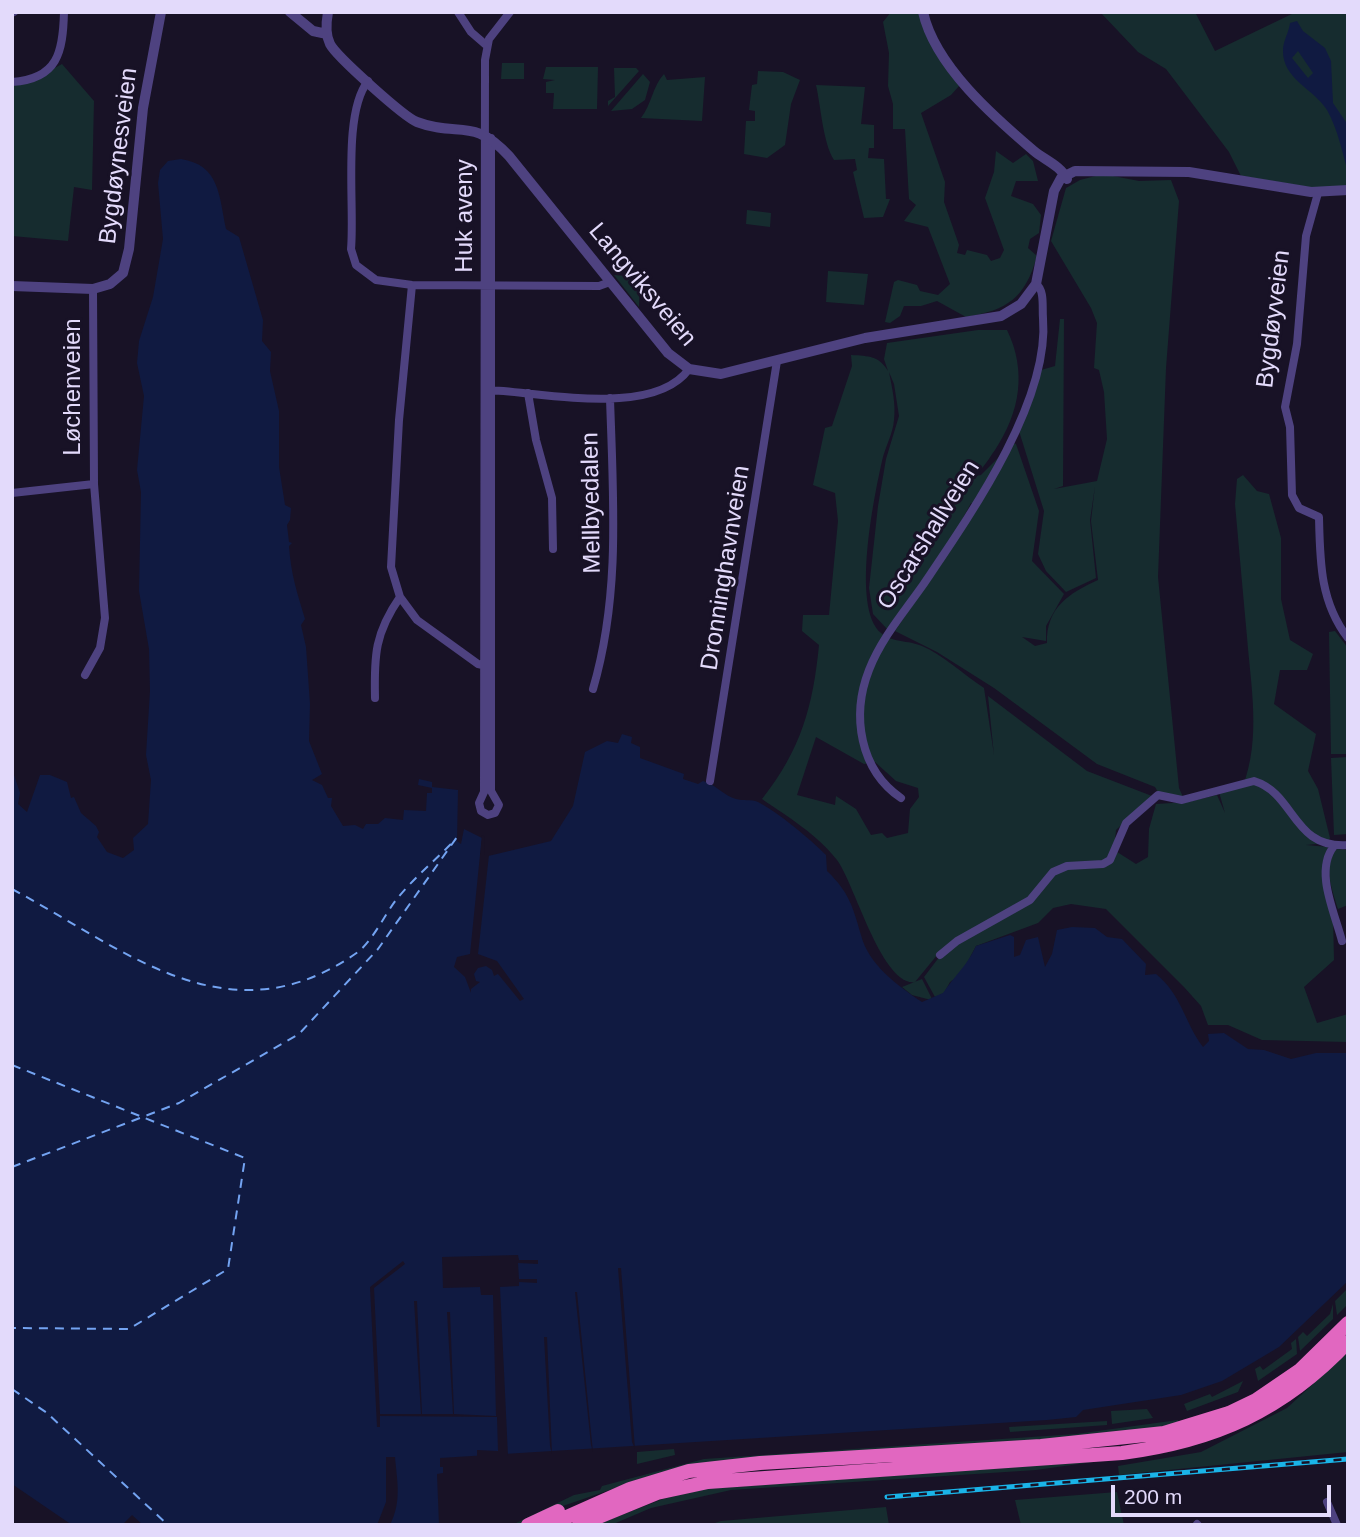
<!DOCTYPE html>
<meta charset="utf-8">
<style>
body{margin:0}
#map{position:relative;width:1360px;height:1537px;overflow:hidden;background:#181226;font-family:Arial,sans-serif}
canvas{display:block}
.frame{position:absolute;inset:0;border:14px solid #e3dafb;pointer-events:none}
.scale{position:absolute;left:1111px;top:1485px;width:220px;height:32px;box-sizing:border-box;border:4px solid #e3dafb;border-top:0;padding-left:9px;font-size:21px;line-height:24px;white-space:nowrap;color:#e3dafb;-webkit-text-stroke:5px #181226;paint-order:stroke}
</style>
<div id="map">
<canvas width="1360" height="1537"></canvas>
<div class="frame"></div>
<div class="scale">200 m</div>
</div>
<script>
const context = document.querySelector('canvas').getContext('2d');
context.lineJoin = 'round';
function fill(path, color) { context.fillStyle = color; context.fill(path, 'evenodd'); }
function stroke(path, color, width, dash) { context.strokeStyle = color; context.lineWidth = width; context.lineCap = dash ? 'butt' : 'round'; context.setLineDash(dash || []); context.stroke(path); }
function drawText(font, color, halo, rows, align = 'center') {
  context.font = font + ' Arial,sans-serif'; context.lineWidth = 6; context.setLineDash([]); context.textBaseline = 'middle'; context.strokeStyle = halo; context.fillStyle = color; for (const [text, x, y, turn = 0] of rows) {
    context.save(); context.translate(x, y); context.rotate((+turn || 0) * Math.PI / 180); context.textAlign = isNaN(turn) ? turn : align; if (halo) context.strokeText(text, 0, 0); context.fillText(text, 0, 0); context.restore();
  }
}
fill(new Path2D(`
 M891 12H919L960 85 951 95 921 113 945 182 944 202 959 245 957 253 965 255 967 250 987 255 991 261 1000 258 1004 250 985 198 994 172 996 151 1013 163 1026 154 1033 161 1038 181H1016L1011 196 1033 204 1041 215 1039 233 1030 239 1028 248 1037 256C1025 298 1008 310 966 317L937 301 921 306H904L900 316 890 323 885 322 894 282 898 280 917 285 920 291 938 295 950 284 928 227 904 221 916 205 909 199 905 129H893V104L888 86 889 53 883 22Z
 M1100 12H1195L1215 51 1296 12H1348V186L1320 189 1241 176 1229 152 1166 69 1138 52Z
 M502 63H524V79H501Z
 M62 64 94 101 92 190 74 187 68 241 12 236V82H29Z
 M546 67H598L597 109H553L554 93H546V82L555 80 543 79Z
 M614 68H636L639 71 608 106V101L615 97Z
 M758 71 783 72 800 80 791 104 785 145 767 158 744 154 746 121H755V111L749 110 752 85 757 84Z
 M643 74 650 82 645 100 632 109 611 111Z
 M664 74 667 80 705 77 702 121 641 118C652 104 652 87 664 74Z
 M816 85 865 87 861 124 874 125V148H869L868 158 884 159 886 199H890L883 217 864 218 853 172 857 170 855 159 834 160C823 143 821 107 816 85Z
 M1103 174 1139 181 1171 180 1179 201 1166 368 1158 577 1179 788 1183 797 1158 792 1155 787 1097 764 994 688 937 652 895 631 956 541 976 505 971 503 957 529 888 630 873 614 869 588 878 506 886 459 899 416 894 384 889 372C892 388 896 403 894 420 893 434 885 447 882 461 874 497 851 608 881 633 893 643 908 640 922 646 943 655 964 675 984 688L994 755 988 696 1087 771 1152 796 1116 830 1114 850 1136 864 1148 857 1149 829 1156 804 1188 802 1217 795 1225 813 1219 792 1243 786C1261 738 1251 687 1247 637 1243 593 1239 549 1235 504L1237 479 1243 475 1257 491 1269 494 1281 538V599L1290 640 1313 654 1307 670H1280L1274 704 1316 734 1308 771 1318 789 1330 838 1327 843 1306 845 1328 847 1323 861 1333 916 1334 960 1304 987 1317 1023 1348 1014V1042L1262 1040 1228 1025H1208L1201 1006 1184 987 1106 909 1071 904 1053 908 1038 923 976 946 961 974 950 982 944 993 935 997 924 977 940 956 938 954 915 982C882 987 854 882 837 860 818 835 788 817 762 799 801 750 813 706 819 645L802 631 803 615H829L838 521 835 493 813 485 825 428 832 426 852 366 851 355C869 356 879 356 888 371L884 359 887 343 978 330H1007C1027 371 1020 412 995 450 987 461 982 472 970 477L981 475 1013 443 1016 444 1039 511 1032 561 1064 594 1046 626V641L1022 637 1035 646 1047 643C1046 608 1069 593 1098 580L1091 521 1095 486 1090 520 1096 578 1066 592 1046 571 1038 554 1044 511 1019 431 1041 370 1055 366 1060 319H1064L1063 486 1054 489 1097 481 1107 439 1104 392 1099 370 1094 368 1097 323 1091 308 1051 241 1066 188 1080 180ZM816 737 864 764 875 762 896 781 918 788 919 797 910 809 908 833 887 838 882 833 871 835 856 809 836 796 835 805 797 795Z
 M747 210 771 213 770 227 746 224Z
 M828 271 868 274 864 305 826 302Z
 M614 275 640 277 639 307Z
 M1335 631 1348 648V754H1331L1329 632Z
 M1348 757V834L1334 835 1331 758Z
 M1337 849 1348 850V905L1338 909C1333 892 1321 862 1337 849Z
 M922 979 932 999 931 1000 912 995 902 987Z
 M1348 1288V1304L1337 1315 1335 1301Z
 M1333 1304V1319L1300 1351 1298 1337 1303 1332 1307 1336 1330 1314Z
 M1296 1339 1297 1354 1258 1381 1255 1369 1260 1366 1263 1370 1292 1349 1291 1343Z
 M1348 1352V1452L1119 1475 1118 1466 1201 1452 1287 1408Z
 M1243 1381 1238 1392 1187 1411 1184 1404 1210 1394 1212 1397Z
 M1147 1409 1153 1418 1112 1424 1111 1411Z
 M1178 1420 1179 1423 1155 1428 630 1483 557 1508 521 1525H512L574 1495 600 1490 602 1486 704 1459 1076 1434Z
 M1107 1421V1425L1010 1432 1009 1427Z
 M674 1449 675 1455 637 1464V1452Z
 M1100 1461 1036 1470 731 1490 651 1508 611 1525H596L663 1499 704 1489Z
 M1117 1492 1124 1525H1021L1015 1500Z
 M886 1507 889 1525H709L721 1521Z`), '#162c2f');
fill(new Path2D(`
 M1297 21 1303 31 1325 48 1331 61 1333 103 1348 125V172C1342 151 1338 130 1327 110 1314 89 1282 79 1283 50 1283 41 1289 32 1290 23ZM1298 51 1313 73 1308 78 1292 58Z
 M181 159C220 165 219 196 226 229L239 237 263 320 262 341 271 352 270 371 279 411V467L285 505 291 508 290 520 287 525 289 542 292 543 289 546C291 575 297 592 305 619L301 625 306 647 310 704 309 741 322 774 312 780 322 785 328 798H332L331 806 343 826 355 825 363 829 366 824H378L385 818 403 820 404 810 426 811 427 793H432V788L418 785 419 779 432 782V787L458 790 457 841 461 844 464 829 482 838 480 858 551 841 573 806 585 752 607 741 618 743 622 734 632 737 631 743 640 747V758L684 774 683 779 698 784 703 781C717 785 724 796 736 799 743 801 751 799 758 802 779 813 809 838 826 855L827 871C849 892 853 907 861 935 868 964 898 986 922 1002L943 993C955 975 967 966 976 946L1010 935 1014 937V957L1020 955 1026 940 1038 937 1045 967 1052 954 1057 930 1072 927 1095 928 1107 937 1122 939 1146 964 1145 975 1156 974C1182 995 1185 1024 1203 1047L1209 1041 1208 1034 1224 1033 1248 1049 1264 1050 1291 1059 1316 1053H1348V1281L1279 1347 1222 1381 1181 1395 1083 1410 1076 1417 1047 1420 440 1458V1467H443V1473L437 1474 439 1525H390C402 1501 397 1481 395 1457H386V1502L377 1525H143L132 1515 122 1525H72L12 1484V769L20 793 18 804 27 812 40 775H50L67 782 71 798 74 797 81 813 96 826 99 832 97 837 107 852 123 858 134 850 133 838 148 824 151 780 146 755 150 691 149 649 139 591 141 492 137 470 144 396 137 363 139 341 153 297 163 239 158 183 160 170 168 161Z`), '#101a41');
fill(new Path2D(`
 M482 835 485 837 484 855H489L478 954 497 961 524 999 520 1001 498 974 494 976 492 970 486 966 478 968 474 974 476 981 480 982 471 989V993L465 977 454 967 457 957 470 954Z
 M518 1255 519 1260H538V1264L518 1263 519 1279H537V1283L519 1282V1286L500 1287 508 1456H477V1450L498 1451 497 1417 380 1416V1427H377L370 1287 403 1261 405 1264 374 1288 380 1414H421L414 1301H417L422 1414H453L447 1312H450L454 1414 496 1416 493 1295H481L480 1287 443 1288 442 1257Z
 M618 1268H621L635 1449 632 1442Z
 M575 1292H577L593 1452 591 1445Z
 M544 1337H547L552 1454 550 1446Z`), '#181226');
stroke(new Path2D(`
 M12 889C126 950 229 1043 358 952 373 940 384 916 396 900 412 880 433 862 452 843
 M12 1065 245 1158 228 1269 129 1329 12 1328
 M12 1167 179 1103 299 1034 378 949 457 837
 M12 1389 47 1413 168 1525`), '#73a3f1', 2, [9, 7]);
stroke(new Path2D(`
 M458 12 471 32 486 45
 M12 13 14 12
 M368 81C342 114 355 206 351 249L356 265 376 280 412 285 599 286 610 282
 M12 82C58 79 63 52 64 12
 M491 138V791L499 805 495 813 488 815 481 811 479 803 484 792 485 60 489 39 510 12
 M1318 193 1306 236 1297 344 1285 407 1290 427 1292 495 1299 508 1319 517C1320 561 1320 602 1348 638
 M412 285 399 420 391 567 400 597 417 620 478 664 487 666
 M488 390C541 392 654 418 689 369
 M528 393 536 440 552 498 553 549
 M12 493 94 484
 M85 675 100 648 105 618 94 484 93 289
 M593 689C621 594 613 496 610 398
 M375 698C374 655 375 633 400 597
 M710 781 777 361
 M901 798C860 770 851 716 869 670 881 639 904 612 923 585 969 517 1050 402 1043 318 1042 308 1045 290 1036 284
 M1334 846C1314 871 1335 913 1342 941
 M940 955 957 941 1030 900 1053 872 1067 866 1103 864 1110 860 1126 823 1158 795 1182 800 1254 781C1296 794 1292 849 1348 845
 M1327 1502 1337 1525
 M1197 1524 1198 1525`), '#4e4280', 8);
stroke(new Path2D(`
 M290 12 313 31 327 34
 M328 12C326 23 325 34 330 44 336 56 404 117 417 122 459 138 472 116 509 156L668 353 689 369 721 374 865 338 1001 316 1021 304 1036 284 1054 191 1061 178 1075 171 1189 172 1311 192 1348 190
 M923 12C935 66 994 117 1034 151 1045 160 1061 166 1067 179
 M12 286 93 289 110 284 123 273 129 249 143 108 161 12`), '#4e4280', 10);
stroke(new Path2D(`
 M528 1525 558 1511
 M549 1525 630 1489 689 1471 760 1463 1041 1446 1164 1433 1229 1413 1256 1400 1300 1370 1348 1323
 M579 1525 657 1493 708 1482 1122 1453C1214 1441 1283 1411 1348 1342`), '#e167c0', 14);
const rail = new Path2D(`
 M887 1497 1348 1459`);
stroke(rail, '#1ab4e8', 5);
stroke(rail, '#181226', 2.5, [8]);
drawText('24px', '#e3dafb', '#181226', [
 ["Bygdøynesveien",119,156,-83],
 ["Huk aveny",465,216,-90],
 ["Langviksveien",642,285,50],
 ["Bygdøyveien",1274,319,-83],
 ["Løchenveien",73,387,-90],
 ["Mellbyedalen",592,503,-91],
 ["Oscarshallveien",929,535,-58],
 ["Dronninghavnveien",726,568,-81]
]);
</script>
